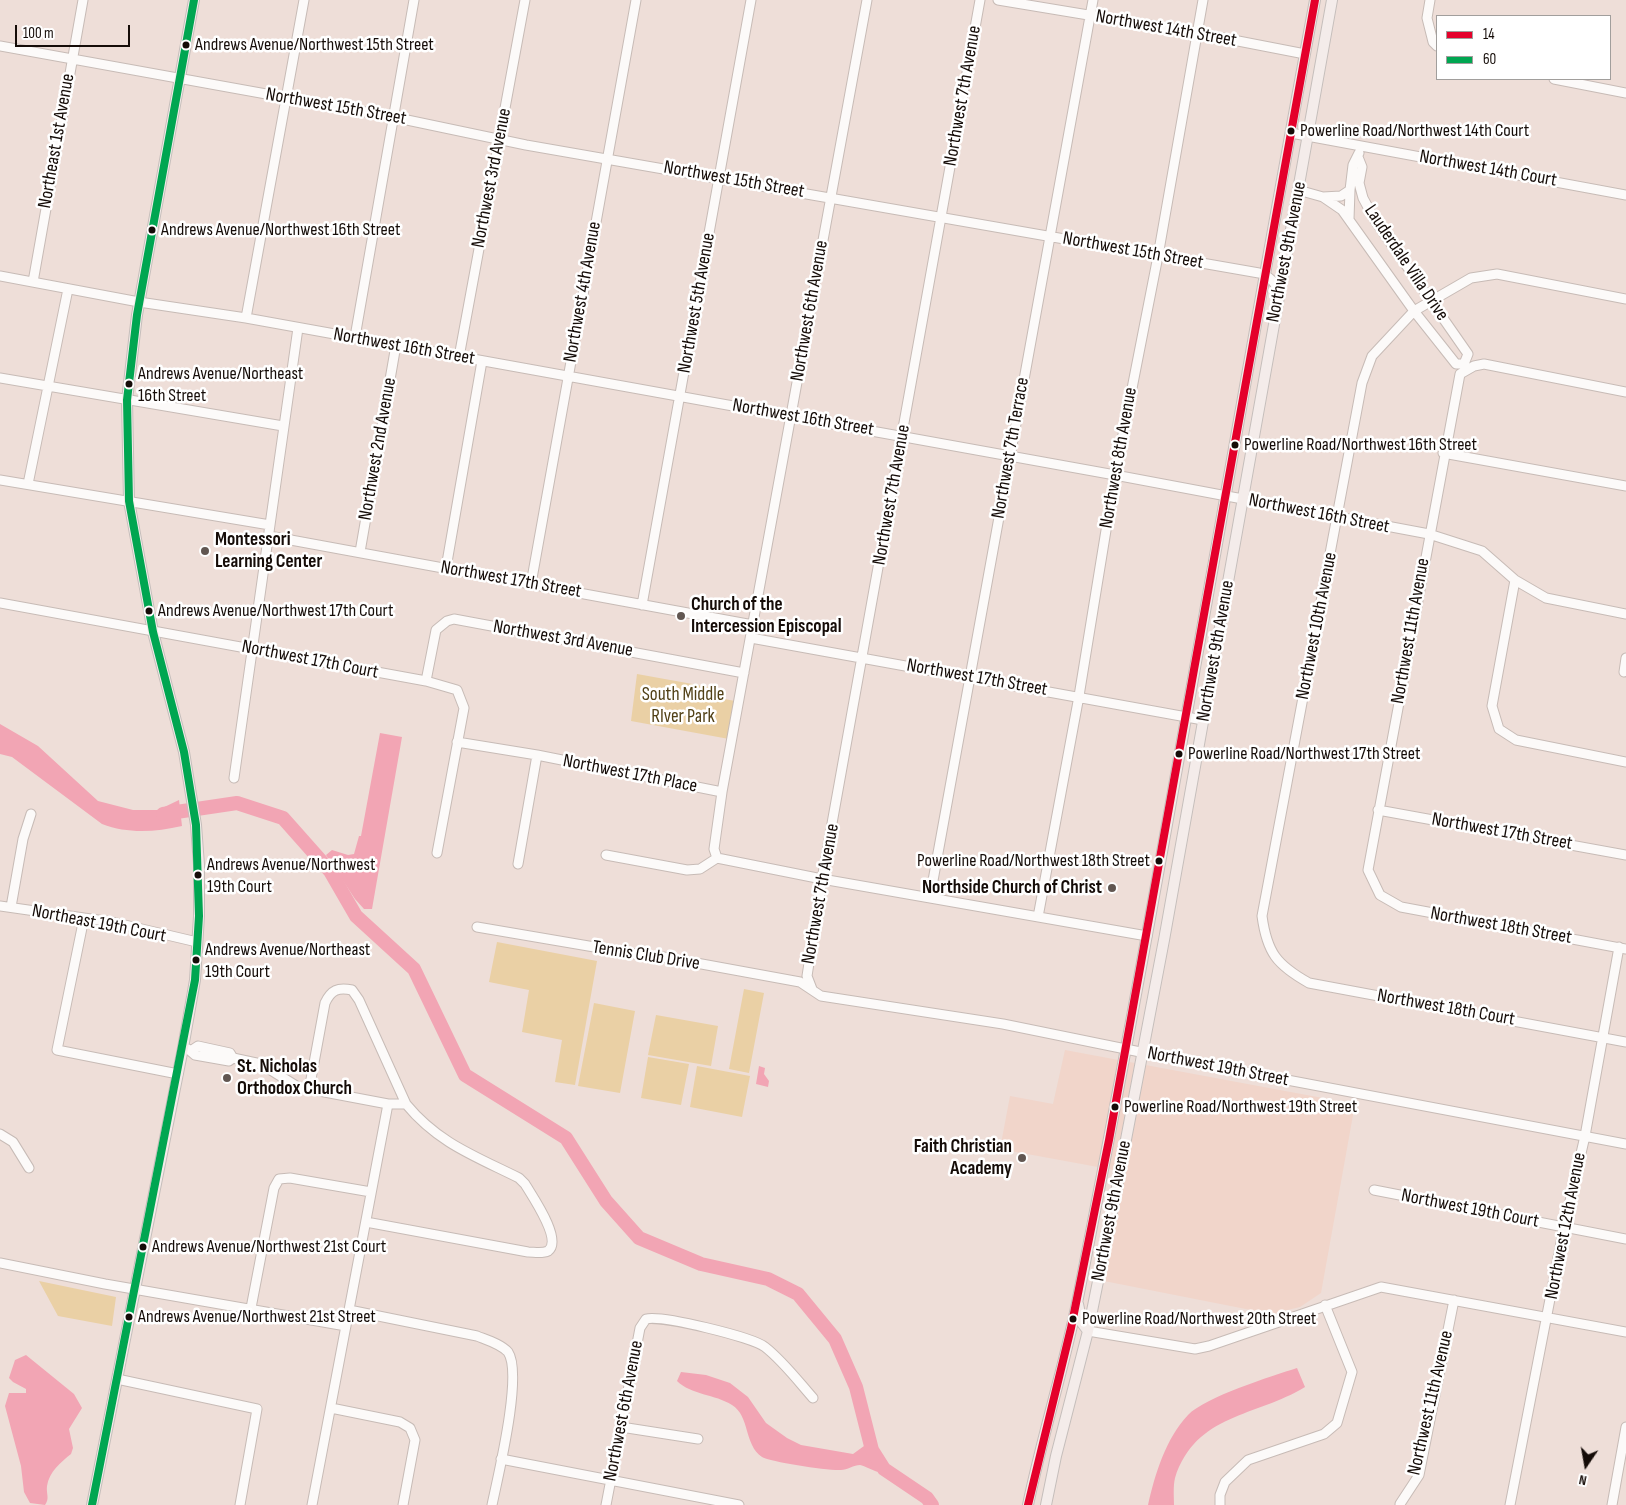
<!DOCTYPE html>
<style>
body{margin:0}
#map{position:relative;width:1626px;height:1505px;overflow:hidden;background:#eeded8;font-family:"Sofia Sans Condensed",sans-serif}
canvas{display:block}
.legend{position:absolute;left:1436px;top:15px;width:175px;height:65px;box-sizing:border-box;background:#fff;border:1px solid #a19e9c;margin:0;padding:6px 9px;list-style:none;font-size:15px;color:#150c08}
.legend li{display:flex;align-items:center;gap:10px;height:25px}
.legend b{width:25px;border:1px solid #a19e9c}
.north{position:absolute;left:1561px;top:1440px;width:50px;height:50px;-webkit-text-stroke:4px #fff;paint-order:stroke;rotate:192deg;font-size:14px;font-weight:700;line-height:20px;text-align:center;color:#150c08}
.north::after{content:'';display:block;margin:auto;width:18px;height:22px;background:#150c08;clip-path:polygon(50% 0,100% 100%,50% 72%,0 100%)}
.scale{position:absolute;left:15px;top:25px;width:115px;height:22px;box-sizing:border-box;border:2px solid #150c08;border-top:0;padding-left:6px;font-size:15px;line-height:18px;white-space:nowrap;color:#150c08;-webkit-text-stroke:4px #fff;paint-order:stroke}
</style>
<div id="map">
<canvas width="1626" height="1505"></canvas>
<ul class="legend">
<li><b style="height:6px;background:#e4002b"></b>14</li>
<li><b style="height:6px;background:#00a651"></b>60</li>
</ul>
<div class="north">N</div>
<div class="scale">100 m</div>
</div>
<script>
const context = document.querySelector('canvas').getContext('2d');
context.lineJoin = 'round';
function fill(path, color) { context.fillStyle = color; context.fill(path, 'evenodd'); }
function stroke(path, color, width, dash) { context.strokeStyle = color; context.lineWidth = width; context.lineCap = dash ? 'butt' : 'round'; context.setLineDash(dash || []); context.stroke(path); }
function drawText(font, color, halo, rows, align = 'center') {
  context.font = font + ' "Sofia Sans Condensed",sans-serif'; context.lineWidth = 5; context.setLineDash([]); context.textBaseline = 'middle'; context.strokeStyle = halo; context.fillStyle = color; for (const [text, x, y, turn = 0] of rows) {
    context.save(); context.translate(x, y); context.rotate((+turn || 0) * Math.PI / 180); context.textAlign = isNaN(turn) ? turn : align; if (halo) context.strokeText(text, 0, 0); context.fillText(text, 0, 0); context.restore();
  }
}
fill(new Path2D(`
 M1065 1050 1355 1104 1321 1293 1300 1307 1271 1314 1104 1281 1125 1172 1000 1149 1010 1096 1053 1104Z`), '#f1d5ca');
fill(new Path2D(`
 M637 674 709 687 714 697 735 701 729 739 631 721Z
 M497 942 597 961 575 1085 555 1082 562 1040 522 1032 529 990 489 982Z
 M744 989 764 993 749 1073 729 1069Z
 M594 1003 635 1011 620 1093 578 1086Z
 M656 1015 718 1026 711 1066 648 1055Z
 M648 1057 689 1064 681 1105 641 1098Z
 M697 1066 750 1076 742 1117 690 1107Z
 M39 1281 116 1297 112 1326 58 1316Z`), '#ead0a5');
fill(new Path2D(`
 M0 724 38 746 98 801 133 810H158L179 800 182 826C155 832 128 834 102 824L12 757 0 754Z
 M380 733 402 737 372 909H364L355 899 326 855 332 850 348 855 354 854 359 836H361Z
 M759 1066 765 1068 764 1074 769 1081 768 1087 756 1084Z
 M26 1355 74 1394 82 1408 69 1429 73 1448 71 1454C61 1462 49 1472 47 1486 46 1494 50 1498 45 1505L30 1503 24 1492 21 1466 5 1406 9 1393H26V1389L13 1382 9 1378 15 1360Z
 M1297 1368 1305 1387C1256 1417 1196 1413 1175 1478 1173 1486 1174 1497 1174 1505H1148C1155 1474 1166 1438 1188 1415 1205 1397 1272 1376 1297 1368Z
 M681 1372 706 1375 730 1383 748 1397 766 1423 787 1438 801 1445 853 1454 864 1446 878 1472C872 1470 865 1466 860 1465 854 1465 847 1470 841 1470 829 1471 771 1462 762 1457 744 1445 750 1416 732 1405 715 1394 691 1395 677 1381Z`), '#f2a5b4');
stroke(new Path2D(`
 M163 814 237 803 283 818 330 871 356 916 414 969 465 1075 566 1138 606 1201 639 1238 701 1264 768 1279 798 1294 835 1339 856 1387 872 1450 884 1469 927 1498 932 1505`), '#f2a5b4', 14);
const minor = new Path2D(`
 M998 0 1197 33 1305 54
 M1430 0 1427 18 1433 42 1437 46
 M0 46 388 116 526 145 1259 273C1270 276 1275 282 1279 293
 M1554 79 1626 93
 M1291 133 1626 195
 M1298 190 1323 197 1342 210 1414 311 1456 364H1464L1468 354 1376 222 1363 198 1359 183 1362 167 1358 157
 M1323 197 1341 196 1350 190
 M1349 219 1350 190 1353 165 1359 153
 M0 276 139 302 246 318 1115 475 1429 534 1482 551 1515 580 1546 598 1626 614
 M33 282 83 0
 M1626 299 1497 274 1471 278 1414 311 1372 356 1362 383 1262 916C1267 953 1277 965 1309 983L1626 1042
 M246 318 304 0
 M355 337 414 0
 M459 357 525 0
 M0 378 283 426
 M1626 392 1484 364 1474 366 1460 374 1368 870 1380 895 1401 907 1626 949
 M1443 453 1626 486
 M0 480 270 525
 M28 484 68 289
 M269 536 753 625
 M360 552 396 345
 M446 568 482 361
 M1515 580 1492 706 1499 729 1516 740 1626 762
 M531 584 636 0
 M0 603 426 681 457 690 464 708 437 853
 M642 605 751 0
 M751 638 1203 720
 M1624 672 1626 658
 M426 681 436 630 447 621 454 619 744 673
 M457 742 537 755 722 792
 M234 778 298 328
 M1378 810 1626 855
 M606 855 687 870 700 869 717 858
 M717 858 714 849 722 792 867 0
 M717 858 822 879 1147 936
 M518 864 537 755
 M930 897 1093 0
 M0 906 112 922 197 942
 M11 907 23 839 31 814
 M1038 917 1079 696 1115 475 1158 256 1203 0
 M84 918 57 1050 178 1074
 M477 927 653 957 658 956 800 982 821 996 1003 1024 1155 1055 1626 1144
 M812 989 807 976 822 879 980 0
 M188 1049 195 1055 229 1061 233 1058
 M192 1050 198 1046 230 1053 233 1058 261 1064 298 1087 388 1104H406C438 1143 475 1156 519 1178L525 1184C532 1196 563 1240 548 1251 542 1254 534 1252 528 1252L366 1222
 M309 1090 325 1003C331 990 338 987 352 990L359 1000 406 1104
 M0 1134 13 1142 29 1168
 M1374 1190 1626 1239
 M0 1263 105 1284 346 1326
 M251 1308 274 1188 279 1179 290 1178 371 1192
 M349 1310 477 1336C487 1340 501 1344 508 1352 523 1374 498 1476 492 1505
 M1088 1331 1195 1349 1209 1346 1381 1287 1626 1332
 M117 1379 257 1409 240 1505
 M331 1408 400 1422 410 1428 415 1440 403 1505
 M621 1427 698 1439
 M501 1459 739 1505
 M1400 1504 1419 1475 1454 1300
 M312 1505 388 1104
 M606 1505 640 1328 646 1319C662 1315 752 1337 765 1347 783 1361 798 1381 813 1398
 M1220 1505V1495L1225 1482 1248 1460 1324 1434 1337 1423 1352 1372 1325 1305
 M1510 1505 1564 1227 1585 1136 1619 947
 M1612 1505 1626 1427`);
const major = new Path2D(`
 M1078 1304 1082 1323 1088 1331
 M92 1505 183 1048 195 980 199 916V865L196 825 184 752 153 632 129 501 127 400 137 315 194 0
 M1028 1505C1042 1437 1063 1371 1077 1303 1163 870 1234 434 1315 0
 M1046 1505 1056 1456 1088 1331 1116 1192 1164 940 1332 0`);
stroke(minor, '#c7bbb6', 11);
stroke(major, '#c5bebb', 12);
stroke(minor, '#fcfaf9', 9);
stroke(major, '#f4ecea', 10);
stroke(new Path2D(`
 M1028 1505 1071 1328 1109 1140 1315 0`), '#e4002b', 8);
stroke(new Path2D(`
 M92 1505 195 980 199 916 196 825 184 752 153 632 129 501 127 400 137 315 194 0`), '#00a651', 8);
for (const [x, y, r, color] of [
 [186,45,4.5,"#150c08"],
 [1291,131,4.5,"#150c08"],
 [152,230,4.5,"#150c08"],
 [129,384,4.5,"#150c08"],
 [1235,445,4.5,"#150c08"],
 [205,551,5,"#615651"],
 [149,611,4.5,"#150c08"],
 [681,616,5,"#615651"],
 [1179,754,4.5,"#150c08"],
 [1159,861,4.5,"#150c08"],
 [198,875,4.5,"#150c08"],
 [1112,888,5,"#615651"],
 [196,960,4.5,"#150c08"],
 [227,1078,5,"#615651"],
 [1115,1107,4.5,"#150c08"],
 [1022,1158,5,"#615651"],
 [143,1247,4.5,"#150c08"],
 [129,1317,4.5,"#150c08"],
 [1073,1319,4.5,"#150c08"]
]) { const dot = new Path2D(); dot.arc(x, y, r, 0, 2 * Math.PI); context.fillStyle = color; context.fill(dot); stroke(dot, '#fff', 2); }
drawText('18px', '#150c08', '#fff', [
 ["Andrews Avenue/Northwest 15th Street",195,45],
 ["Powerline Road/Northwest 14th Court",1300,131],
 ["Andrews Avenue/Northwest 16th Street",161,230],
 ["Andrews Avenue/Northeast",138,374],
 ["16th Street",138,396],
 ["Powerline Road/Northwest 16th Street",1244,445],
 ["Andrews Avenue/Northwest 17th Court",158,611],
 ["Powerline Road/Northwest 17th Street",1188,754],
 ["Powerline Road/Northwest 18th Street",1150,861,"right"],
 ["Andrews Avenue/Northwest",207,865],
 ["19th Court",207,887],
 ["Andrews Avenue/Northeast",205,950],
 ["19th Court",205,972],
 ["Powerline Road/Northwest 19th Street",1124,1107],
 ["Andrews Avenue/Northwest 21st Court",152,1247],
 ["Andrews Avenue/Northwest 21st Street",138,1317],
 ["Powerline Road/Northwest 20th Street",1082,1319]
], 'left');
drawText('19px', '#150c08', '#fff', [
 ["Northwest 14th Street",1166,29,10],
 ["Northwest 7th Avenue",963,96,-80],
 ["Northwest 15th Street",336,107,10],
 ["Northeast 1st Avenue",57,141,-80],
 ["Northwest 14th Court",1488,169,10],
 ["Northwest 3rd Avenue",492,178,-79],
 ["Northwest 15th Street",734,180,10],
 ["Northwest 15th Street",1133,251,10],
 ["Northwest 9th Avenue",1287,252,-79],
 ["Lauderdale Villa Drive",1406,263,56],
 ["Northwest 4th Avenue",583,292,-80],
 ["Northwest 5th Avenue",697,303,-80],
 ["Northwest 6th Avenue",810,311,-80],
 ["Northwest 16th Street",404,347,10],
 ["Northwest 16th Street",803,418,10],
 ["Northwest 7th Terrace",1011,448,-80],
 ["Northwest 2nd Avenue",378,449,-80],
 ["Northwest 8th Avenue",1119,458,-80],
 ["Northwest 7th Avenue",892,495,-80],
 ["Northwest 16th Street",1319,514,11],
 ["Northwest 17th Street",511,580,10],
 ["Northwest 10th Avenue",1317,626,-79],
 ["Northwest 11th Avenue",1411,631,-80],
 ["Northwest 3rd Avenue",563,639,10],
 ["Northwest 9th Avenue",1216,651,-80],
 ["Northwest 17th Court",310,660,11],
 ["Northwest 17th Street",977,678,10],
 ["Northwest 17th Place",630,774,11],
 ["Northwest 17th Street",1502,832,10],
 ["Northwest 7th Avenue",821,894,-80],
 ["Northeast 19th Court",99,924,11],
 ["Northwest 18th Street",1501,926,10],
 ["Tennis Club Drive",646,956,9],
 ["Northwest 18th Court",1446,1008,10],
 ["Northwest 19th Street",1218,1067,11],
 ["Northwest 19th Court",1470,1209,11],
 ["Northwest 9th Avenue",1112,1211,-79],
 ["Northwest 12th Avenue",1566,1226,-79],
 ["Northwest 11th Avenue",1431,1403,-77],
 ["Northwest 6th Avenue",624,1411,-79]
]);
drawText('bold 19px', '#150c08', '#fff', [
 ["Montessori",215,540],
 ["Learning Center",215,562],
 ["Church of the",691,605],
 ["Intercession Episcopal",691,627],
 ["Northside Church of Christ",1102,888,"right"],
 ["St. Nicholas",237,1067],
 ["Orthodox Church",237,1089],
 ["Faith Christian",1012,1147,"right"],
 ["Academy",1012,1169,"right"]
], 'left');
drawText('19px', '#514016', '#fff', [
 ["South Middle",683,695],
 ["RIver Park",683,717]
]);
</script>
